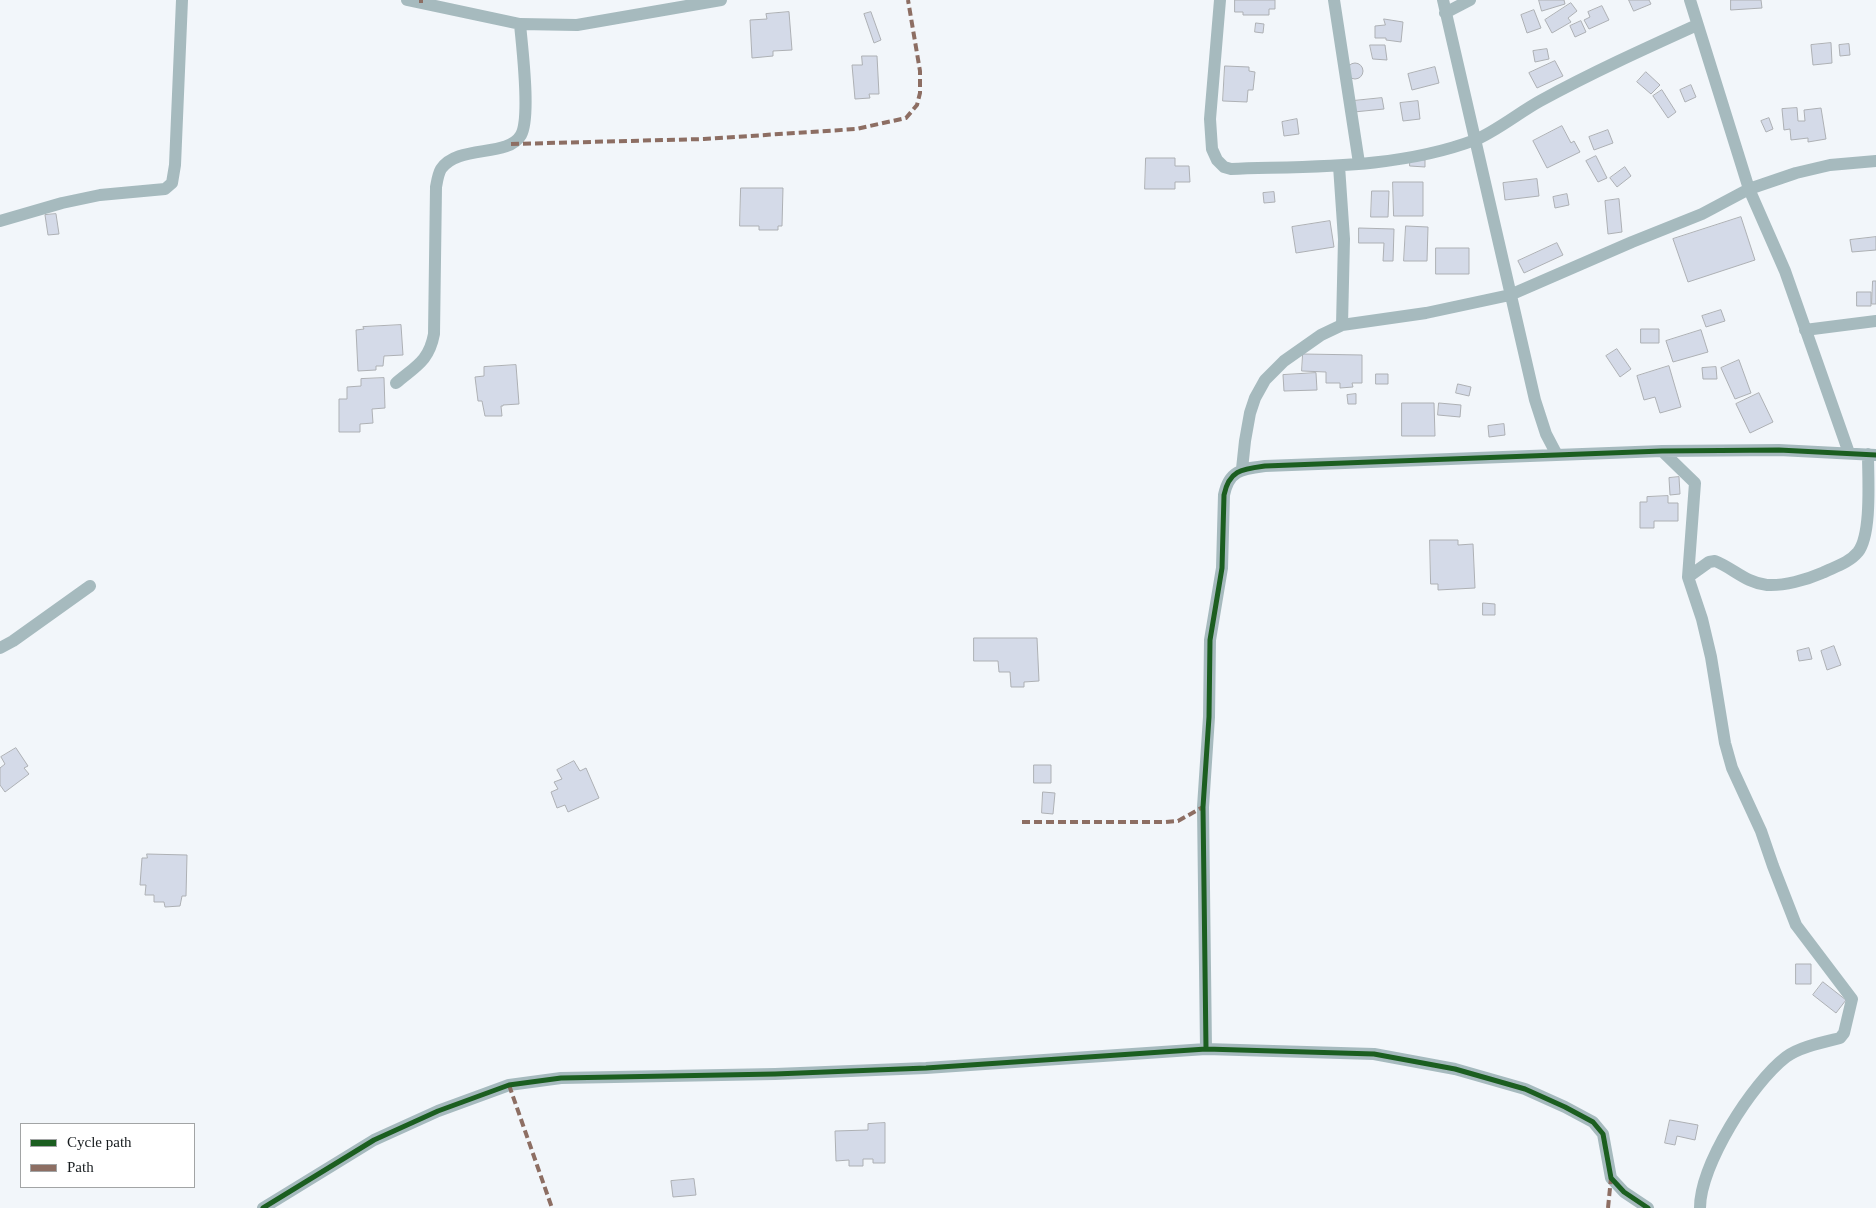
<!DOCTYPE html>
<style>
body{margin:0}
#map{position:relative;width:1876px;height:1208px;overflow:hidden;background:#f2f6fa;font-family:"Times New Roman",serif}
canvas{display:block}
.legend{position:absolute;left:20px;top:1123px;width:175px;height:65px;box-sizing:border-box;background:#fff;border:1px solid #a2a4a5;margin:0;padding:6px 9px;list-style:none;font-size:15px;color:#161b1e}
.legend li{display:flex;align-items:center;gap:10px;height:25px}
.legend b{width:25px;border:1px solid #a2a4a5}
</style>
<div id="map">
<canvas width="1876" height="1208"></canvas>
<ul class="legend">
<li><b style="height:6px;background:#1b5e20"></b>Cycle path</li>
<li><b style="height:6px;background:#8d6e63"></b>Path</li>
</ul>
</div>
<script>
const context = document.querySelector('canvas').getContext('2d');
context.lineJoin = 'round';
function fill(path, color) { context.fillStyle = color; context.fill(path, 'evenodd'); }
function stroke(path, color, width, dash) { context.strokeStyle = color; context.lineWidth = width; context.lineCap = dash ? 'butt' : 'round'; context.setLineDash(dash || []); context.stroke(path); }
const building = new Path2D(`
 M1235 0H1275V9H1269V15H1243V12H1235Z
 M1539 0H1564L1565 4 1542 11Z
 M1629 0H1649L1651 4 1634 11Z
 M1731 0H1761L1762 8 1731 10Z
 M1571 3 1577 11 1568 18 1571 22 1552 33 1545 20Z
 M1602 6 1609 20 1589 29 1584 20 1590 17 1588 12Z
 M1534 10 1541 28 1527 33 1521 15Z
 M789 12 792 50 773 51V56L752 58 750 20 767 19 766 14Z
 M871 12 881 40 874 43 864 14Z
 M1384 19 1403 22 1401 42 1386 40V38H1375V26L1385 25Z
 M1581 21 1586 32 1575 37 1570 26Z
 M1256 23 1264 24 1263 33 1255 32Z
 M1831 43 1832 63 1813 65 1811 45Z
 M1849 44 1850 55 1840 56 1839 45Z
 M1370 45H1385L1387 60 1373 59Z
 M1547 49 1549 59 1535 62 1533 51Z
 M862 56H877L879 94H869L870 98 855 99 852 65H862Z
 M1555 61 1563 76 1537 88 1529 73Z
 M1347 71a8 8 0 1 1 16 0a8 8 0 1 1-16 0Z
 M1225 66 1249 67V71L1255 72 1253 90H1248L1247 102 1223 101Z
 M1435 67 1439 83 1412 90 1408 74Z
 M1646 72 1660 85 1651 94 1637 82Z
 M1691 85 1696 97 1685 102 1680 90Z
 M1662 90 1676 112 1668 118 1653 96Z
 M1382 98 1384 109 1354 112 1353 101Z
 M1418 101 1420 119 1403 121 1400 103Z
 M1797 108 1798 121H1805L1804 110 1821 108 1826 139 1808 142V138L1791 140 1790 129 1784 130 1782 109Z
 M1769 118 1773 129 1766 132 1761 121Z
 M1297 119 1299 134 1284 136 1282 122Z
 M1562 126 1571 143 1574 141 1580 152 1547 168 1533 141Z
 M1608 130 1613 143 1594 150 1589 137Z
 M1596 156 1607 178 1598 182 1586 161Z
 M1146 158H1175V166H1189L1190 182H1175V189H1145Z
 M1410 159 1425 160V167L1410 166Z
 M1625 167 1631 176 1617 187 1610 178Z
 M1537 179 1539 196 1505 200 1503 183Z
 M1393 182H1423V216H1394Z
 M741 188H783L782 226H778V230H759V226H740Z
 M1372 191H1389L1388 217H1371Z
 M1274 192 1275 202 1264 203 1263 193Z
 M1567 194 1569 205 1555 208 1553 197Z
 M1619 199 1622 232 1608 234 1605 201Z
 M56 214 59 234 48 235 45 215Z
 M1741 217 1755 260 1688 282 1673 239Z
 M1330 221 1334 247 1296 253 1292 227Z
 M1406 226 1428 227 1427 261H1404Z
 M1359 228 1394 229 1393 261H1383L1384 243H1359Z
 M1876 237V250L1852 252 1850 240Z
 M1557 243 1563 255 1524 273 1518 261Z
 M1436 248H1469V274H1436Z
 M1873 281H1876V304H1872Z
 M1857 292H1871V306H1857Z
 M1721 310 1725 321 1706 327 1702 316Z
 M401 325 403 355 384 356 383 366H376V370L358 371 356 330 364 329 363 327Z
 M1641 329H1659V343H1641Z
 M1701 330 1708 352 1673 362 1666 341Z
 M1617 349 1631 369 1620 377 1606 356Z
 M1303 354 1362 355V383H1352L1353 387 1340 388V383H1326V372L1302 371Z
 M1739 360 1751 393 1735 399 1721 368Z
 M516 365 519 404 503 405V406H501L502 416H485L482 401H478L475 377 484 376V367Z
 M1669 366 1681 407 1660 413 1655 397 1644 400 1637 376Z
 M1716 367 1717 379H1703L1702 368Z
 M1316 373 1317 390 1284 391 1283 375Z
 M1376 374H1388V384H1376Z
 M384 378 385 408 372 409 373 423 360 424V432H339V399H347V387L361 386V379Z
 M1458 384 1471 387 1469 396 1456 393Z
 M1759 393 1773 422 1750 433 1736 404Z
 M1356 394V404H1348L1347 395Z
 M1402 403H1434L1435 436H1402Z
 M1439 403 1461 405 1460 417 1438 415Z
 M1504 424 1505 435 1489 437 1488 426Z
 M1679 477 1680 494 1670 495 1669 478Z
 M1668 496V503H1678V521H1654V528H1640V502H1647V497Z
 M1430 540H1458V545L1473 544 1475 588 1438 590V584H1431Z
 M1483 603 1495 604V615H1483Z
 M974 638H1037L1039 681 1024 682V687H1011L1010 672H999L998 661H974Z
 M1834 646 1841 665 1827 670 1821 651Z
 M1809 648 1812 659 1799 661 1797 651Z
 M16 748 28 766 24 768 29 774 5 792 0 785V768L5 764 1 757Z
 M574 761 580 771 586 768 599 798 568 812 565 805 557 808 551 792 558 789 554 782 562 779 557 770Z
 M1034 765H1051V783H1034Z
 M1043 792 1055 793 1053 814 1042 813Z
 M147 854 187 855 186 896H182L180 906 165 907 164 902H154V895H145L146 885H140L142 858H147Z
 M1796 964H1811V984H1796Z
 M1823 982 1846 1000 1836 1013 1813 995Z
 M1670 1120 1698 1125 1695 1140 1677 1136 1675 1145 1665 1143Z
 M885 1123V1163H873V1159H863V1166H849V1160L836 1161 835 1131 868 1130V1124Z
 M694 1179 696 1195 673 1197 671 1181Z`);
fill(building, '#d4dae8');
stroke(building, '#adb0b4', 1);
stroke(new Path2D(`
 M407 0 520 24 577 25 721 0
 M1220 0 1210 119 1212 149 1217 160 1224 167 1231 169C1312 166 1398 169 1475 140 1495 132 1520 112 1540 101 1591 73 1644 49 1697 25
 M1334 0 1359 163
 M1443 0 1535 400 1546 434 1557 455
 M1690 0 1749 189 1785 271 1849 453
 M1445 13 1470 0
 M1339 166 1344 239 1342 325
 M0 221 62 203 100 195 165 189 172 183 175 165 182 0
 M1805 330 1876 321
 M396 383C416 366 429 361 434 334L436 187C437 182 438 174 441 169 458 144 508 158 521 135 531 117 522 47 520 24
 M1662 451 1695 483 1688 577 1702 619 1711 657 1725 743 1732 768 1761 831 1773 866 1796 925 1852 999 1844 1033 1840 1038C1824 1042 1799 1047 1786 1057 1752 1083 1700 1165 1700 1208
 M1242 469 1245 441 1250 413 1255 398 1265 380 1284 361 1321 335 1342 325 1426 313 1510 295 1632 242 1702 214 1749 189 1796 173 1830 165 1876 161
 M1688 577 1709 562 1715 561C1733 568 1746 583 1767 585 1784 586 1806 580 1822 573 1834 567 1849 563 1858 552 1872 534 1868 478 1868 454
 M0 648 13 641 90 586
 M1206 1049 1203 807 1209 717 1210 640 1222 568 1224 495C1229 470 1242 469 1265 466L1662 451 1779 450 1876 455
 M263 1208 374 1140 438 1111 509 1085 561 1078 775 1074 926 1068 1206 1049 1374 1054 1455 1069 1525 1089 1565 1107 1593 1122 1603 1134 1611 1178 1624 1192 1648 1208`), '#a6babe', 12);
stroke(new Path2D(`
 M421 3V0
 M511 144 704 139 856 129 906 118 917 105 920 93V71L908 0
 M1022 822H1165L1178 821 1203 807
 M509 1085 552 1208
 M1608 1208 1611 1178`), '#8d6e63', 4, [8, 4]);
stroke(new Path2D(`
 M1206 1049 1203 807 1209 717 1210 640 1222 568 1224 495C1229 470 1242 469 1265 466L1662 451 1779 450 1876 455
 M263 1208 374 1140 438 1111 509 1085 561 1078 775 1074 926 1068 1206 1049 1374 1054 1455 1069 1525 1089 1565 1107 1593 1122 1603 1134 1611 1178 1624 1192 1648 1208`), '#1b5e20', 5);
</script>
